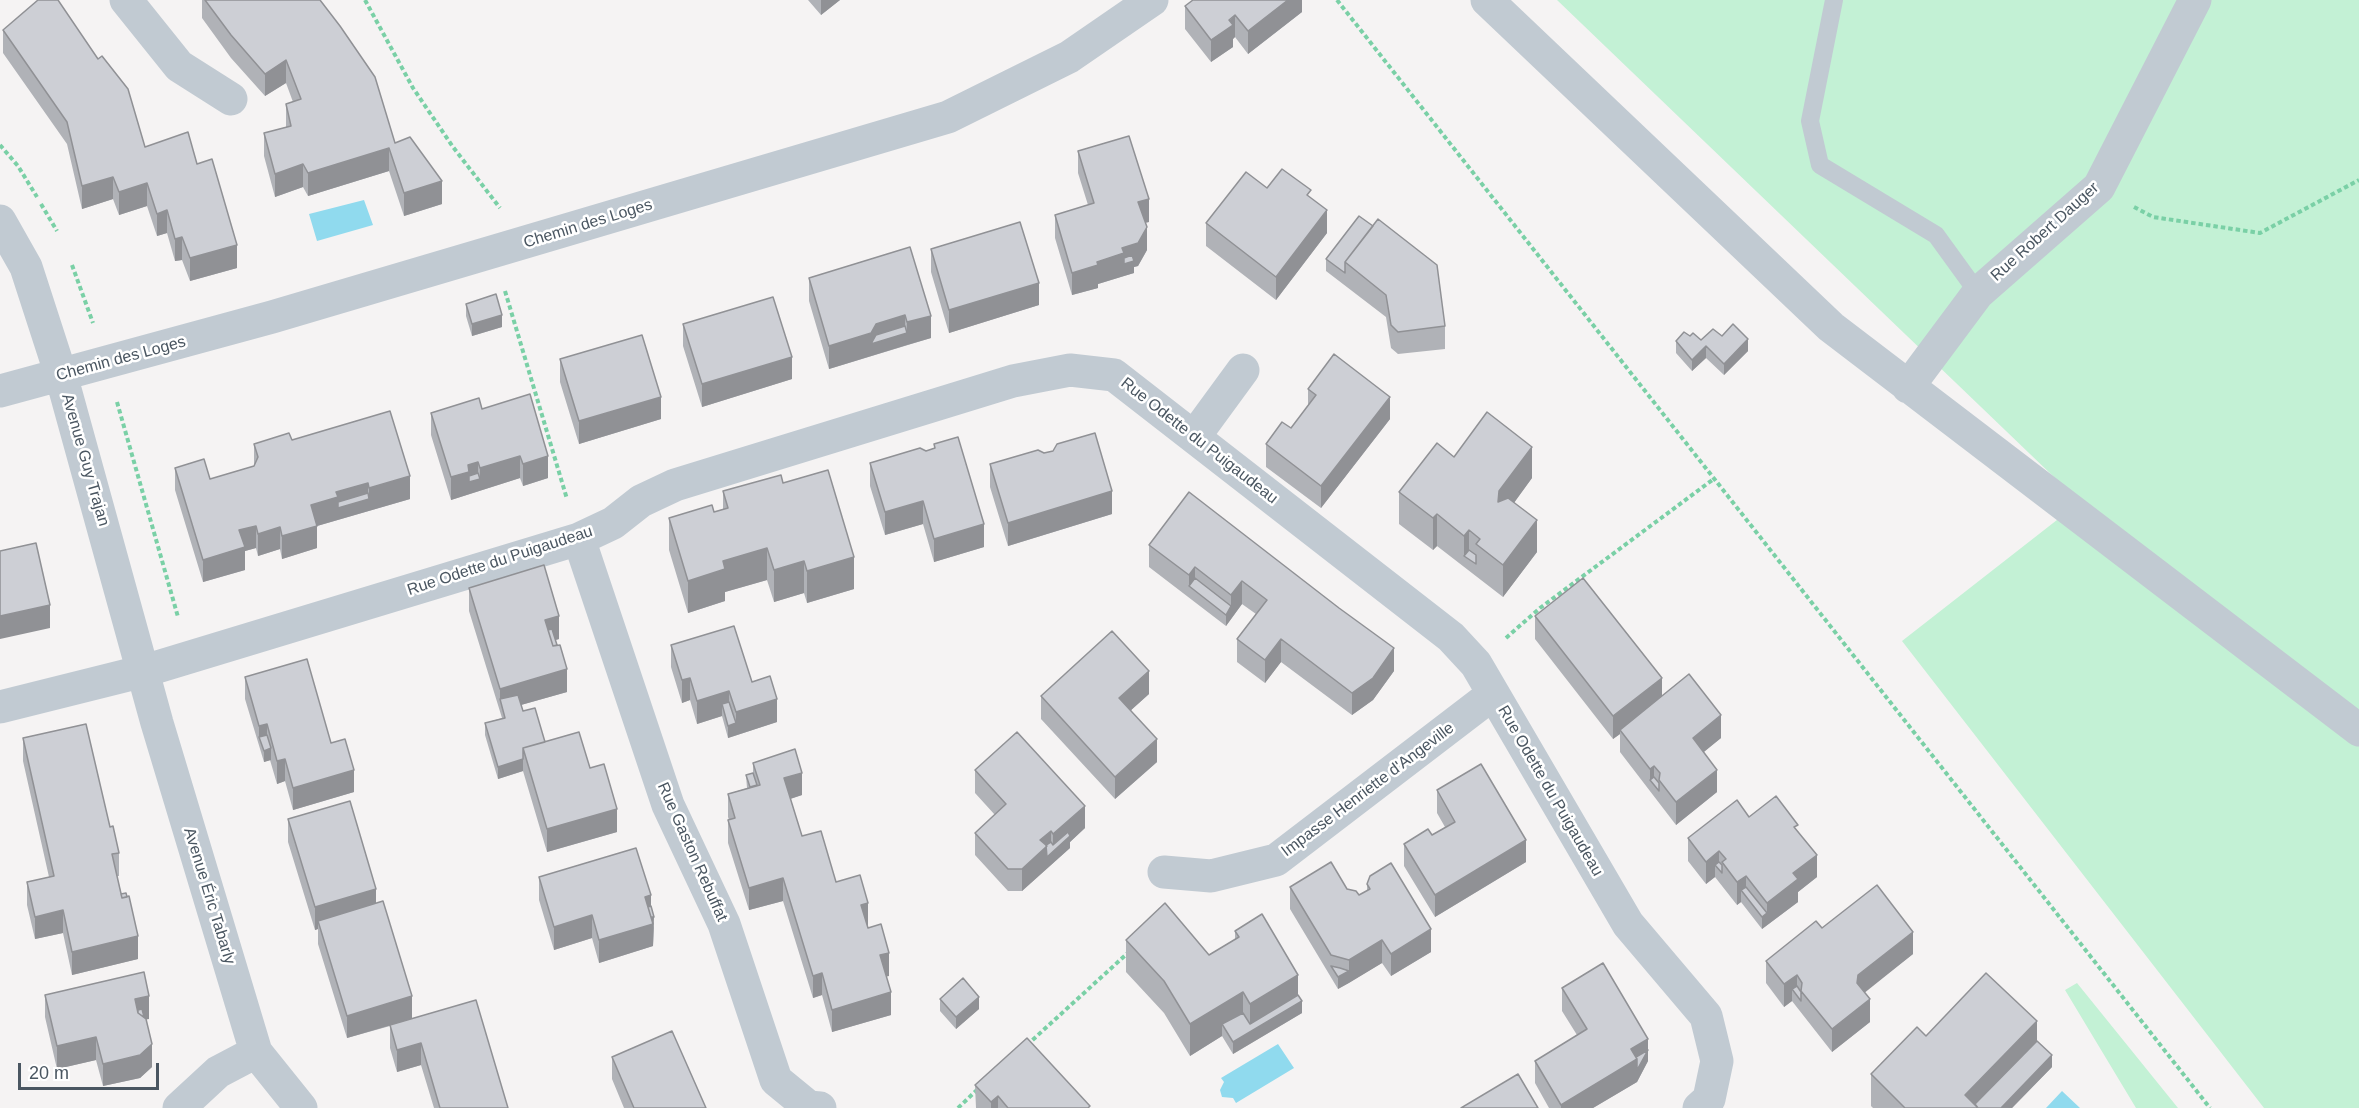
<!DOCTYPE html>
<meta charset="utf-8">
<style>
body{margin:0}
#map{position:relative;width:2359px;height:1108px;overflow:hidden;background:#f5f3f3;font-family:Helvetica,sans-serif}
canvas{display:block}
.scale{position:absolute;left:18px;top:1063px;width:141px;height:27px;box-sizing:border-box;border:3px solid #4a5661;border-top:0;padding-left:8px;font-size:18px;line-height:21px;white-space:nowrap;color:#4a5661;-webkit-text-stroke:4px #fff;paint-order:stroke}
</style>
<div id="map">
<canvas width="2359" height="1108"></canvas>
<div class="scale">20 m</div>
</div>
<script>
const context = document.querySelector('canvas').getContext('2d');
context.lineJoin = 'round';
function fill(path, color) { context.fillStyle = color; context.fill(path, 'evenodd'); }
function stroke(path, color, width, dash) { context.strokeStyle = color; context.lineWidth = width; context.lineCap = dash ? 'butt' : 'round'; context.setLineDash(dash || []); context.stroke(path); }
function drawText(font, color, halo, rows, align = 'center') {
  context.font = font + ' Helvetica,sans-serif'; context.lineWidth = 5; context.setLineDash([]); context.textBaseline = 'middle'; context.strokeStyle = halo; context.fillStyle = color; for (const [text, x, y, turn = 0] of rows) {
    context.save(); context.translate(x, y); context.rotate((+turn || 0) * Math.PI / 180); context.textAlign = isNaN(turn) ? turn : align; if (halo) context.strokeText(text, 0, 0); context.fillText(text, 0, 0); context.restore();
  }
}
fill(new Path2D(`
 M1557 0H2359V1108H2264L1902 641 2080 502Z
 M2077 983 2178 1108H2136L2065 990Z`), '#c3f1d5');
fill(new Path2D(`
 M364 200 373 225 317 241 309 214Z
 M1278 1044 1294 1068 1236 1103 1233 1098 1222 1097 1220 1090 1224 1082 1221 1078Z
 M2062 1091 2080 1108H2046Z`), '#90daee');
stroke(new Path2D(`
 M365 0 413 88 453 147 500 208
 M1337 0 2210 1108
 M0 145 18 166 37 197
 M41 204 57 231
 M2134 207 2153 217 2260 233 2359 180
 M72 265 93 323
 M505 291 567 499
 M117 402 178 617
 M1506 638 1540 608 1715 478
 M1027 1045 1130 951
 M958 1108 979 1088`), '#7ad0a6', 4, [4.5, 3]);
stroke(new Path2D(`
 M1834 0 1810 121 1820 165 1936 235 1978 293`), '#c1cad2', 18);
stroke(new Path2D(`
 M126 0 179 66 231 99
 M1487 0 1831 327 2359 730
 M0 221 26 267 61 375 157 723 256 1052 301 1108
 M1908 387 1978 293 2099 187 2195 0
 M0 391 272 317 948 117 1069 57 1152 0
 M1194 437 1243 370
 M579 539 668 805 724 924 776 1080 809 1107 820 1108
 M0 707 144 671 579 539 613 523 641 501 675 485 1013 381 1070 370 1114 375 1451 637 1476 664 1628 924 1706 1016 1717 1061 1709 1099 1699 1108
 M1164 872 1211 876 1276 860 1493 694
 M179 1108 218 1072 256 1052`), '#c1cad2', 33);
fill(new Path2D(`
 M202 0H320L395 143 442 204 404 216 389 171 308 196 303 187 275 197 264 156V133L286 127V104L293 102 286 83 265 96 231 58 202 18Z
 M808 0H840L821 15Z
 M1302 0V12L1248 54 1235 37 1233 39V47L1211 62 1185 29V6Z
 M3 30 98 59 145 147 197 164 237 268 190 281 182 260 175 261 167 233 157 236 147 206 119 215 113 199 82 209 67 144 3 53Z
 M1078 151 1149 222 1145 223 1147 250 1138 266 1134 267V273L1098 284V288L1072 295 1055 238V215L1088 205 1078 173Z
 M1267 188 1311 198 1327 233 1276 300 1206 246V223Z
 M1359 216 1445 326V349L1398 354 1391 348 1386 317 1326 271V259Z
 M910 247 931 338 829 369 809 301V278Z
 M931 249 1039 305 949 333 931 272Z
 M466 304 502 327 472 336 466 316Z
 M683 324 792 379 702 407 683 346Z
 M1690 336 1701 340 1722 336 1748 351 1724 375 1706 358 1692 371 1676 353V341Z
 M560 359 661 419 579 444 560 382Z
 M1308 389 1390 419 1321 508 1266 467V444L1291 428 1308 406Z
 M482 409 548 478 523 486 520 478 451 500 431 435V413Z
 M292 440 410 499 317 526V548L282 559 280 549 258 556 256 548 245 551V570L203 582 175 490V468L210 479 254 466V444Z
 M934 444 984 547 934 562 923 524 885 535 870 486V463L926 451 934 448Z
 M990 464 1112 514 1008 546 990 487Z
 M1532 478 1514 502 1537 552 1503 597 1437 546 1433 550 1399 524V492Z
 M783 483 854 589 807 603 804 593 774 602 767 580 725 592V601L688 613 669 550V518L714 512 723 509V491Z
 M1189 492 1394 671 1373 700 1352 715 1281 662 1265 683 1237 662V639L1256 614 1242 604 1226 626 1149 567V545Z
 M469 588 559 639 555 640 567 692 521 705 523 711 545 742 590 768 617 832 547 852 523 771 498 779 485 735V723L502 718 469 611Z
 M1535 616 1662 696 1721 738 1703 752 1717 792 1676 825 1620 752V734L1613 739 1535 639Z
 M671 645 752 682 777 722 728 738 722 716 697 724 690 700 682 703 671 667Z
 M245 677 331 743 354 792 293 810 285 781 277 784 270 760 264 762 245 699Z
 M1149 694 1131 710 1157 762 1115 799 1041 719V696Z
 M23 738 110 827 119 853V876H117L138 959 72 975 63 933 35 939 27 905V882L49 877 23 761Z
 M753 763 802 795 790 799 802 836 868 925 867 926 889 976H886L891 1015 832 1032 822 995 813 998 783 901 749 910 728 843V820H729L728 817V794L747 788 746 775 753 773Z
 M975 770 1085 828 1070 842V848L1022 891H1008L975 855V833L995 815 975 793Z
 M1437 790 1526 862 1435 917 1404 866V844L1432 835 1445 827 1437 813Z
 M1749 817 1798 831 1817 877 1798 892V902L1762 929 1741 902 1737 905 1715 877 1706 884 1688 861V838Z
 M288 819 376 903 412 1019 508 1108H434L421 1065 397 1072 390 1048V1026L347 1038 318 944V929L315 930 288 842Z
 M539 877 651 906 654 928 653 946 599 963 592 938 554 950 539 900Z
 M1367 884 1431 952 1391 976 1382 963 1338 989 1290 909V887L1347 889 1359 895 1367 891Z
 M1822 928 1913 954 1864 992 1870 1022 1832 1052 1792 1001 1784 1007 1766 983V961Z
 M1235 931 1298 995 1302 1013 1233 1054 1222 1036 1190 1056 1164 1013 1126 972V940L1209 955 1235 939Z
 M1562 988 1648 1061 1637 1082 1593 1108H1549L1535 1083V1061L1577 1035 1562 1011Z
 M45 995 149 1019H146L152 1067 140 1078 103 1086 96 1060 57 1069 45 1017Z
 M940 999 979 1009 956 1029 940 1011Z
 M1926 1036 2037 1041 2052 1067 2012 1108H1873L1871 1106V1074Z
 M612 1057 706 1108H624L612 1079Z
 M975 1085 1090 1108H976Z`), '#b0b2b7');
fill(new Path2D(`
 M821 0H840L821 15Z
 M1288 0H1302V12L1248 54V31Z
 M1235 15V37L1233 39V47L1211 62V40Z
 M286 60V83L265 96V74Z
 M389 148V171L308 196V173Z
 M303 164V187L275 197V174Z
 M113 177V199L82 209V186Z
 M442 181V204L404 216V193Z
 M147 183V206L119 215V192Z
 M1149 199V222L1138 224V202Z
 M167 210V233L157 236V214Z
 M1327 210V233L1276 300V277Z
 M1147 227V250L1138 266 1134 267V273L1124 276V264V276L1098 284V288L1072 295V273L1122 248Z
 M182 237V260L175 261V239Z
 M237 245V268L190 281V258Z
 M1039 283V305L949 333V310Z
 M502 315V327L472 336V324Z
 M905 315V334L907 333V345L829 369V346L876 324Z
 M931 316V338L907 345V322Z
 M1748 339V351L1724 375V364Z
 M1706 346V358L1692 371V360Z
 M792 357V379L702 407V384Z
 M661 397V419L579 444V421Z
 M1390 397V419L1321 508V486Z
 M1532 447V478L1501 521 1498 502 1499 491Z
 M520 456V478L451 500V477L468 465 478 462V480L480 479V468Z
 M548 456V478L523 486V464Z
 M410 476V499L317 526V548L282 559V536L311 505 336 492 368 483V499H369V488Z
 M1112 491V514L1008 546V523Z
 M923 501V524L885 535V512Z
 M1437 514V546L1433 550V518Z
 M1537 520V552L1503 597V565Z
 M984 524V547L934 562V539Z
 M256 526V548L245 551V570L203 582V560L239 530Z
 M280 527V549L258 556V534Z
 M1469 530V559L1464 556V536Z
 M767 548V580L725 592V601L688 613V581L723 561Z
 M854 557V589L807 603V571Z
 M804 561V593L774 602V570Z
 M1195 567V590L1189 586V575Z
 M1242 581V604L1226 626V615L1231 606V595Z
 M50 605V628L0 639V616Z
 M559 616V639L549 642 545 620Z
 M1281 639V662L1265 683V660Z
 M1394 648V671L1373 700 1352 715V693Z
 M567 669V692L503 710 500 699V689Z
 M1149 671V694L1119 721V698Z
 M690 678V700L682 703V680Z
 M1662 678V701L1620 730V734L1613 739V716Z
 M729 691V714L722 704V716L697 724V701Z
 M777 699V722L728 738V726L736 723V712Z
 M1721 715V738L1693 761V738Z
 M267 724V747L259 737V726Z
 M1157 739V762L1115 799V777Z
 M271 748V760L264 762V751Z
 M285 759V781L277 784V761Z
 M523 759V771L498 779V767Z
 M1654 766V784L1650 780V791V769Z
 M354 770V792L293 810V788Z
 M1717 770V792L1676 825V802Z
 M802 773V795L784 801V778Z
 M1085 806V828L1070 842V848L1022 891V869L1040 840 1051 831V853L1053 851V834Z
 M617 809V832L547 852V829Z
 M1526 840V862L1435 917V895Z
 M1719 851V870L1715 865V877L1706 884V862Z
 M1817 855V877L1798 892V902L1762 929V917L1767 913V903L1793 873Z
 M1746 876V895L1741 890V902L1737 905V882Z
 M783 878V901L749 910V888Z
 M376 889V912L318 921V929L315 930V907Z
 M651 895V917H654L653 946 599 963V940L645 897Z
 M868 903V925L861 927V905Z
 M63 910V933L35 939V917Z
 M592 915V938L554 950V927Z
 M1431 929V952L1391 976V954Z
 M1913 932V954L1858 998 1857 983 1858 975Z
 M138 936V959L72 975V952Z
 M1382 940V963L1349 983V960Z
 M889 953V976L880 978V955Z
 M1349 971V983L1338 989V977Z
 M822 973V995L813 998V976Z
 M1298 975V1003L1302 1001V1013L1233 1054V1042L1250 1032V1004Z
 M1797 975V995L1792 989V1001L1784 1007V984Z
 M891 992V1015L832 1032V1010Z
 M1243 992V1024H1222V1036L1190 1056V1024Z
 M149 996V1019L138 1021 135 999Z
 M412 996V1019L347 1038V1016Z
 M979 997V1009L956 1029V1017Z
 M1870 999V1022L1832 1052V1029Z
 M2037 1021V1053L1983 1108H1965V1095Z
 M96 1037V1060L57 1069V1046Z
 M1648 1039V1061L1637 1082 1593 1108H1561V1105L1631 1049Z
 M421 1043V1065L397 1072V1050Z
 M152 1044V1067L140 1078 103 1086V1064Z
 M2052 1055V1067L2012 1108H2001Z
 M998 1096V1108H991V1102Z`), '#909195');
const building = new Path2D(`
 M38 0H58L98 59 102 56 128 89 145 147 188 132 197 164 212 159 237 245 190 258 182 237 175 239 167 210 157 214 147 183 119 192 113 177 82 186 67 122 3 30Z
 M205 0H320L340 26 375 77 395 143 410 137 442 181 404 193 389 148 308 173 303 164 275 174 264 133 291 126 286 104 301 99 286 60 265 74 231 35Z
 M1193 0H1288L1248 31 1235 15 1229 20 1233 25 1211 40 1185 6Z
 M1129 136 1149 199 1138 202 1147 227 1138 243 1122 248 1124 253 1097 262 1098 265 1072 273 1055 215 1094 203 1078 151Z
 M1282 169 1311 190 1307 195 1327 210 1276 277 1206 223 1246 172 1267 188Z
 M1359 216 1373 226 1345 262V273L1326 259Z
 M1378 219 1437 265 1445 326 1398 332 1391 325 1386 295 1345 262Z
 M1020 222 1039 283 949 310 931 249Z
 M910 247 931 316 907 322 905 315 876 324 871 333 829 346 809 278Z
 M1132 255 1134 261 1124 264V258Z
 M496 294 502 315 472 324 466 304Z
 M773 297 792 357 702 384 683 324Z
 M1733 324 1748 339 1724 364 1706 346 1692 360 1676 341 1684 332 1690 336 1693 333 1701 340 1713 329 1722 336Z
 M905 326 907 333 871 344 876 335Z
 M642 335 661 397 579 421 560 359Z
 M1334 354 1390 397 1321 486 1266 444 1282 422 1291 428 1316 395 1308 389Z
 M530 394 548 456 523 464 520 456 480 468 478 462 468 465 469 472 451 477 431 413 479 398 482 409Z
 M390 411 410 476 369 488 368 483 336 492 338 497 311 505 317 526 282 536 280 527 258 534 256 526 239 530 245 547 203 560 175 468 204 459 210 479 254 466 258 457 254 444 289 433 292 440Z
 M1487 412 1532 447 1499 491 1498 502 1508 498 1537 520 1503 565 1476 544 1480 539 1469 530 1464 536 1437 514 1433 518 1399 492 1437 443 1454 457Z
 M1095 433 1112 491 1008 523 990 464 1038 450 1044 453 1053 451 1057 444Z
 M958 437 984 524 934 539 923 501 885 512 870 463 920 448 926 451 935 448 934 444Z
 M828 470 854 557 807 571 804 561 774 570 767 548 723 561 725 569 688 581 669 518 712 505 714 512 728 508 723 491 781 475 783 483Z
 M478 473 480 479 469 482V476Z
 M1189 492 1339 608 1394 648 1373 678 1352 693 1281 639 1265 660 1237 639 1267 600 1242 581 1231 595 1195 567 1189 575 1149 545Z
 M368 493 369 499 338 508V502Z
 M36 543 50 605 0 616V551Z
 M1469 550 1476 555V564L1464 556Z
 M544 565 559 616 545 620 553 646 560 645 567 669 500 689 469 588Z
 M1195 578 1231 606 1226 615 1189 586Z
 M1583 578 1662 678 1613 716 1535 616Z
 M734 626 752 682 770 676 777 699 736 712 729 691 697 701 690 678 682 680 671 645Z
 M552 629 557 645 553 646 548 630Z
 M1112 631 1149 671 1119 698 1157 739 1115 777 1041 696Z
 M307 659 331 743 345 739 354 770 293 788 285 759 277 761 267 724 259 726 245 677Z
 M1689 674 1721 715 1693 738 1717 770 1676 802 1659 780 1660 773 1654 766 1650 769 1620 730Z
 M518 695 523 711 535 708 545 742 523 748V759L498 767 485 723 505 718 500 699Z
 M729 702 736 723 728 726 722 704Z
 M86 724 110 827 113 826 119 853 112 854 122 898 129 896 138 936 72 952 63 910 35 917 27 882 54 876 23 738Z
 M579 732 590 768 604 764 617 809 547 829 523 748Z
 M1017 732 1085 806 1053 834 1051 831 1040 840 1047 846 1022 869H1008L975 833 1006 804 975 770Z
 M267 735 271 748 264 751 259 737Z
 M795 749 802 773 784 778 802 836 821 831 836 882 860 875 868 903 861 905 868 928 881 924 889 953 880 955 891 992 832 1010 822 973 813 976 783 878 749 888 728 820 735 818 728 794 760 785 753 763Z
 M1481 764 1526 840 1435 895 1404 844 1428 829 1432 835 1455 822 1437 790Z
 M753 773 757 785 750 787 746 775Z
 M1654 777 1659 783V791L1650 780Z
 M1776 796 1798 825 1794 827 1817 855 1793 873 1798 879 1767 903 1746 876 1737 882 1722 862 1726 859 1719 851 1706 862 1688 838 1737 800 1749 817Z
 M350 801 376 889 315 907 288 819Z
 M1068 832 1070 836 1047 857 1046 845 1051 842 1053 845Z
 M636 848 651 895 645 897 653 924 599 940 592 915 554 927 539 877Z
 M1331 862 1347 889 1356 891 1359 895 1370 889 1367 884 1370 876 1391 863 1431 929 1391 954 1382 940 1349 960 1331 955 1290 887Z
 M1719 862 1722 865V873L1715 865Z
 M1877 885 1913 932 1858 975 1857 983 1870 999 1832 1029 1801 991 1802 983 1797 975 1784 984 1766 961 1816 921 1822 928Z
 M1746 887 1767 913 1762 917 1741 890Z
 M126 893 127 897 122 898 121 894Z
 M383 901 412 996 347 1016 318 921Z
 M1165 903 1209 955 1239 937 1235 931 1262 914 1298 975 1250 1004 1243 992 1190 1024 1164 981 1126 940Z
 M651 906 654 917H651L648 907Z
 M1603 963 1648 1039 1631 1049 1637 1059 1561 1105 1535 1061 1587 1029 1562 988Z
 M1331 966 1340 968 1349 971 1338 977Z
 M144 972 149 996 135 999 138 1013 146 1019 152 1044 140 1055 103 1064 96 1037 57 1046 45 995Z
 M1986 973 2037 1021 1965 1095 1978 1108H1905L1871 1074 1917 1027 1926 1036Z
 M963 978 979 997 956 1017 940 999Z
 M1797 986 1801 992V1001L1792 989Z
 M1298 995 1302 1001 1233 1042 1222 1024 1243 1013 1250 1024Z
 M476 1000 508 1108H440L421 1043 397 1050 390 1025Z
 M142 1009 144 1017 138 1013V1010Z
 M672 1031 706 1108H634L612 1057Z
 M1027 1038 1090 1106 1088 1108H1008L998 1096 991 1102 975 1085Z
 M2037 1041 2052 1055 2001 1108H1978L1975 1104Z
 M1648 1050 1637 1070V1059L1636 1057Z
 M1518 1074 1538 1108H1461Z`);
fill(building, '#cdcfd5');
stroke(building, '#909195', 1.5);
drawText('16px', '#4a5661', '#fff', [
 ["Chemin des Loges",588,224,-17],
 ["Rue Robert Dauger",2045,232,-42],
 ["Chemin des Loges",121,359,-15],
 ["Rue Odette du Puigaudeau",1199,441,38],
 ["Avenue Guy Trajan",85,460,74],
 ["Rue Odette du Puigaudeau",500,561,-18],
 ["Impasse Henriette d'Angeville",1368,790,-37],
 ["Rue Odette du Puigaudeau",1550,791,60],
 ["Rue Gaston Rebuffat",692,852,66],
 ["Avenue Éric Tabarly",209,896,73]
]);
</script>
